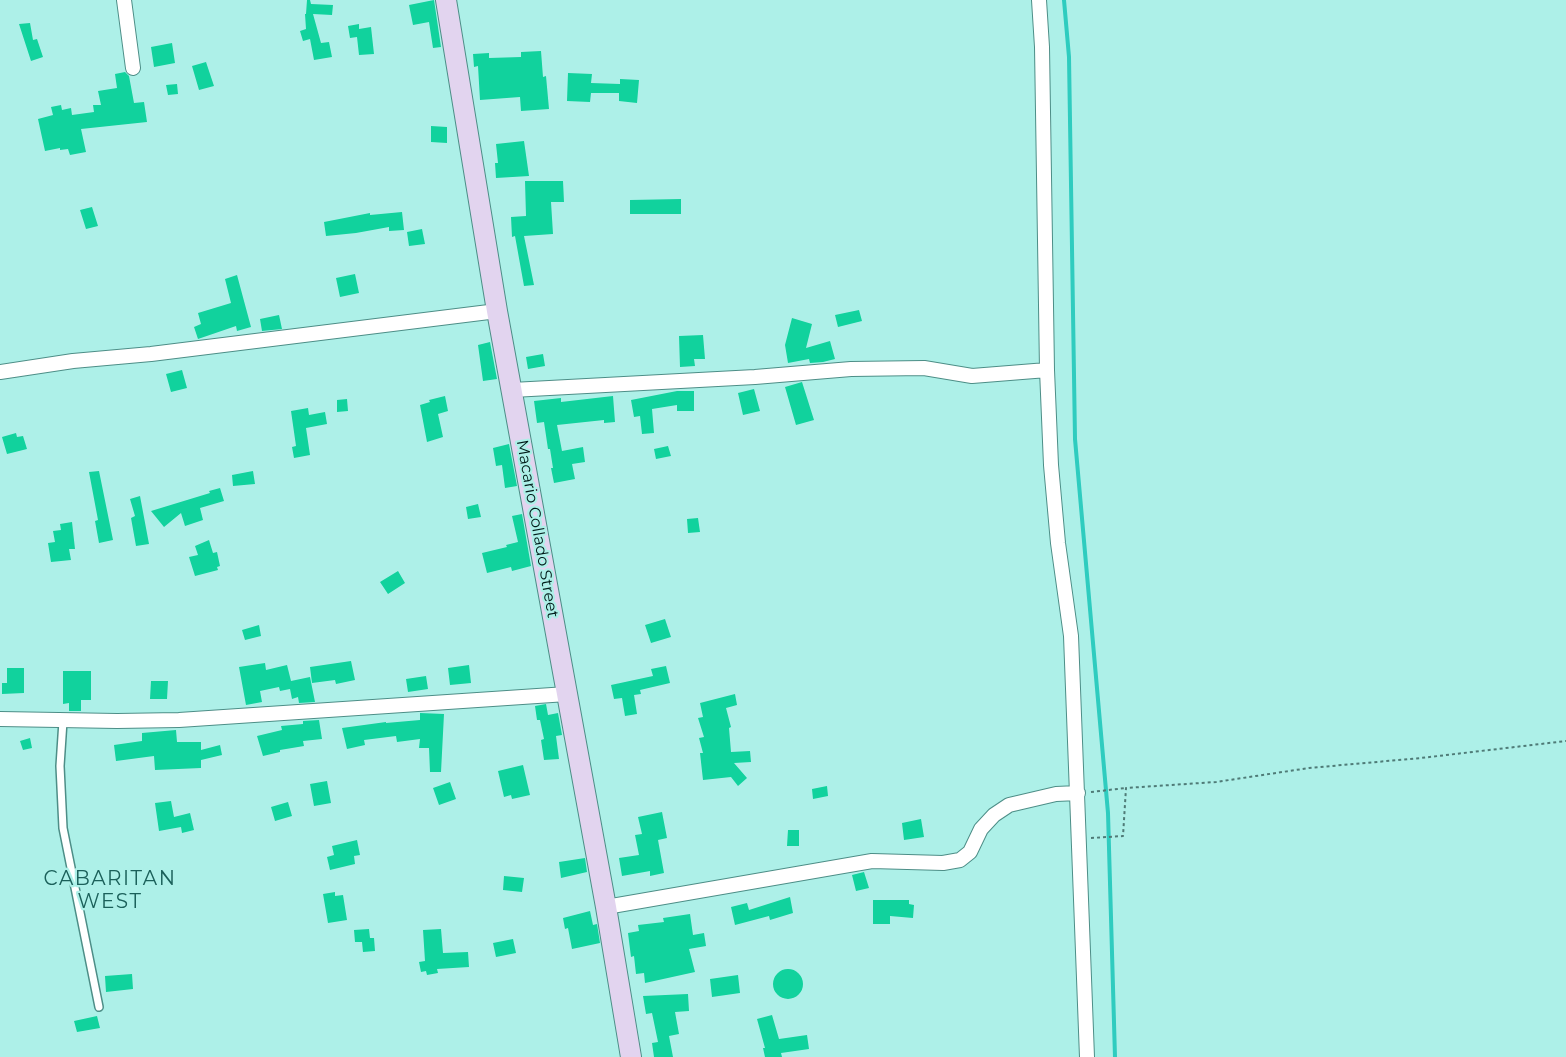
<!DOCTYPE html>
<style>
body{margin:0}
canvas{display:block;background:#adf0e8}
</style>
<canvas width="1566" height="1057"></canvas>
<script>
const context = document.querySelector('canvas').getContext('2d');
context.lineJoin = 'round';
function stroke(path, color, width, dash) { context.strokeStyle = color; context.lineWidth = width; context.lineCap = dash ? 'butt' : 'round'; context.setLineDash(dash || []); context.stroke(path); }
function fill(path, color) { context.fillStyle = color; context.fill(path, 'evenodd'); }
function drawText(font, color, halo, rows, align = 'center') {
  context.font = font + ' Montserrat,sans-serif'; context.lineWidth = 4.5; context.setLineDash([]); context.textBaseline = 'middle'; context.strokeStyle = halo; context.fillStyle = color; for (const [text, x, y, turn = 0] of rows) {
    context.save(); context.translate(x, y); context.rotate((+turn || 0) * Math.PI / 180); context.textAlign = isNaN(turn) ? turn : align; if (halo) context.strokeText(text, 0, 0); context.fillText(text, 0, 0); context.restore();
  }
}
stroke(new Path2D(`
 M1064 0 1069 57 1075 439 1108 813 1115 1057`), '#2fccbf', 4);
fill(new Path2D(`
 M307 0H310L311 4 333 5 332 15 313 14 321 43 329 42 332 57 314 60 310 39 303 41 300 31 306 29 305 14H306Z
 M434 0 441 47 433 48 429 22 413 25 409 5Z
 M30 23 33 40 37 39 43 57 31 61 19 24Z
 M359 24V29L371 27 374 54 359 55 357 37 350 38 348 26Z
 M172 43 175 63 154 67 151 47Z
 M541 51 543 77 546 76 549 109 521 111 520 97 480 100 478 66 474 67 473 54 489 53V58L521 57V52Z
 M206 62 214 86 199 90 192 66Z
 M125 72 129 76 134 103 144 102 147 122 81 129 86 152 70 155 68 149 60 150V148L45 151 38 119 53 115 51 107 61 105 62 110 71 108 72 115 94 112 93 105H101L98 91 117 88 115 74Z
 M568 73 592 74 591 83 620 84V79L639 80 637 103 619 101V93H591L590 102 567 101Z
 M177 84 178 94 168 95 166 85Z
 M431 126 447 127V143L431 142Z
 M524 141 529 176 496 178 495 163H498L496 144Z
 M525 181H563L564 202H551L553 234 524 236 534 285 524 286 515 236 512 237 511 217 526 216Z
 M681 199V214H630V200Z
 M92 207 98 226 86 229 80 210Z
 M402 212 404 230 389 231V227L356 233 326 236 324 222 370 213V215Z
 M422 229 425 244 409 246 407 232Z
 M355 274 359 293 340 297 336 278Z
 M237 275 251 327 237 331 236 326 198 339 194 327 201 324 198 313 231 303 225 279Z
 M859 310 862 321 838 327 835 315Z
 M279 315 282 329 262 331 260 319Z
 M792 318 812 324 806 348 830 341 835 359 823 362 810 363 809 359 788 363 785 345Z
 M703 335 705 359H694L695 366 680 367 679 336Z
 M490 342 497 379 483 381 478 345Z
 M543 354 545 366 528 369 526 357Z
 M182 370 187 388 171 392 166 374Z
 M802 382 814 420 796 425 785 387Z
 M754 389 760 411 743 415 738 393Z
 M677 391H694V411H677V405L652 409 654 433 642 434 640 416 634 417 631 400Z
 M445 396 448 411 438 414 443 437 427 442 420 405 430 402 429 400Z
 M613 396 615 422 604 423V420L557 425 562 451 583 447 585 462 572 464 575 479 554 483 551 468H553L550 449H548L544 422 537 423 534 401 561 398V402Z
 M347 399 348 411 337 412V400Z
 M308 408 309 415 325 412 327 424 306 428 310 455 294 458 292 447 296 446 291 411Z
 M16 433 17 437 23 436 27 449 7 454 2 437Z
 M509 444 517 486 505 488 502 465 496 466 493 448Z
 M668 446 671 456 656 459 654 449Z
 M99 471 113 540 99 543 95 521 98 520 89 472Z
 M253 471 255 484 233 486 232 475Z
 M220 488 224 501 200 508 203 520 185 526 181 513 164 527 151 511 210 493 209 491Z
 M140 496 149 544 136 546 131 518 135 516 130 499Z
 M478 504 481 517 468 519 466 507Z
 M522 514 531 566 512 571 511 567 487 573 482 553 507 547 506 545 518 542 512 516Z
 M698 518 700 532 688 533 687 519Z
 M72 522 75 549H69L71 560 51 562 48 543 55 542 53 531 61 530 60 524Z
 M209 540 213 553 217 552 220 566 217 567 218 570 195 576 189 557 198 555 195 546Z
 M398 571 405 583 388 594 380 582Z
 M665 619 671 637 651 643 645 625Z
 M259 625 261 636 245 640 242 630Z
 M351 661 355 680 336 684 335 680 312 683 310 667Z
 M265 663 266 670 287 665 291 681 310 677 315 702 299 703 298 697 292 699 290 689 280 691 279 687 260 691 262 702 246 705 239 667Z
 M469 665 471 683 450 685 448 668Z
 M666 666 670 683 640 690 641 694 634 695 637 714 625 716 622 698 614 699 611 685 653 676 651 669Z
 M7 668H24V693L2 694V683H7Z
 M63 671H91V700H81V711H69V703L63 704Z
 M426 676 428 689 408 692 406 679Z
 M151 681H168L167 699H150Z
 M735 694 737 705 726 708 731 727 729 728 731 752 750 751 751 762 734 763 747 778 738 786 731 777 703 780 700 753H703L699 738 704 737 698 718 703 717 700 703Z
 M546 704 548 715 558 713 562 735 556 736 559 759 544 760 541 740 544 739 540 720H537L535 706Z
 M420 713 444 714 441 772H430L429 748H419L420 739 397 742 396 736 364 740 365 745 347 749 342 728 386 722V723L420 720Z
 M319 720 322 739 303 741 304 746 280 750V752L263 756 257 736 282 730 281 726 303 724V721Z
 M176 730 177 742H201V750L220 745 222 755 201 760V768L155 770 154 756 116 761 114 745 142 741V733Z
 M30 738 32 748 23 750 20 741Z
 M523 765 530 795 512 799 511 795 504 797 498 771Z
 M327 781 331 803 314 806 310 784Z
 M450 782 456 799 439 805 433 788Z
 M827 786 828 796 813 799 812 789Z
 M171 801 174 817 190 813 194 830 182 833 181 827 159 831 155 803Z
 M288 802 292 816 275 821 271 807Z
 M662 812 667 838 658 840 664 873 650 876V871L622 876 619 858 639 855 635 835 642 834 638 817Z
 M921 819 924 837 904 840 902 823Z
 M788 830H799V846H787Z
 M357 840 360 855 354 856 355 864 330 870 327 857 334 855 332 846Z
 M585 858 587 872 561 878 559 862Z
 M864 872 869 888 856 891 852 875Z
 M504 876 524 878 522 892 503 890Z
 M335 892V896L343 895 347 920 328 923 323 894Z
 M790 897 793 913 770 920 769 916 735 925 731 907 747 903 749 910Z
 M873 900H909V904L914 905 913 918 890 916V924H873Z
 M590 911 593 925 597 924 600 943 572 949 568 928 565 929 563 918Z
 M690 914 693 935 704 933 706 946 689 949 695 972 645 983 644 973 636 974 634 956 631 957 628 933 639 931 638 925 664 922 663 918Z
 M369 929 370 938H374L375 951 363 952 362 942H355L354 930Z
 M441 929 443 953 468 952 469 967 437 969 438 973 427 975 426 971 421 972 419 962 425 961 423 930Z
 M513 939 516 953 496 957 493 943Z
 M773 984a15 15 0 1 1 30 0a15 15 0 1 1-30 0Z
 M132 974 133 989 106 992 105 976Z
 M738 975 740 993 712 997 710 979Z
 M688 994 689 1011 675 1012 679 1034 669 1036 673 1057H654L652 1043 658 1042 652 1013 646 1014 643 996Z
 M772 1015 779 1039 807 1035 809 1049 781 1053 782 1057H765L763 1048H765L757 1019Z
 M97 1016 100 1028 77 1032 74 1021Z`), '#11d29d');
const lane = new Path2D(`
 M63 721 60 766 63 828 99 1007`);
const street = new Path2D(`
 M124 0 133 68
 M1039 0 1042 47 1047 370 1051 465 1058 543 1071 636 1087 1057
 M0 372 73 361 151 354 497 311
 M512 390 755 377 851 369 924 368 972 376 1047 370
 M0 719 117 721 179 720 567 694
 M606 907 872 861 943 863 960 860 970 852 981 829 994 815 1009 805 1056 794 1078 793`);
const secondary = new Path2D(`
 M446 0 497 311 606 907 631 1057`);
stroke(lane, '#4d8e87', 10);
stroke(street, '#4d8e87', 16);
stroke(secondary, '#4d8e87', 22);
stroke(new Path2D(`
 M1091 792 1126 788
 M1091 838 1123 836 1126 788 1216 782 1309 768 1421 758 1566 741`), '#4f7b77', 2, [3, 3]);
stroke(lane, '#fff', 7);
stroke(street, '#fff', 14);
stroke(secondary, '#e2d4ef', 20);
drawText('16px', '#011b19', '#adf0e8', [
 ["Macario Collado Street",537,529,80]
]);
context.letterSpacing = '1.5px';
drawText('20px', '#1b605a', '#adf0e8', [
 ["CABARITAN",110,879],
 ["WEST",110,902]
]);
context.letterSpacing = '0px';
</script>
